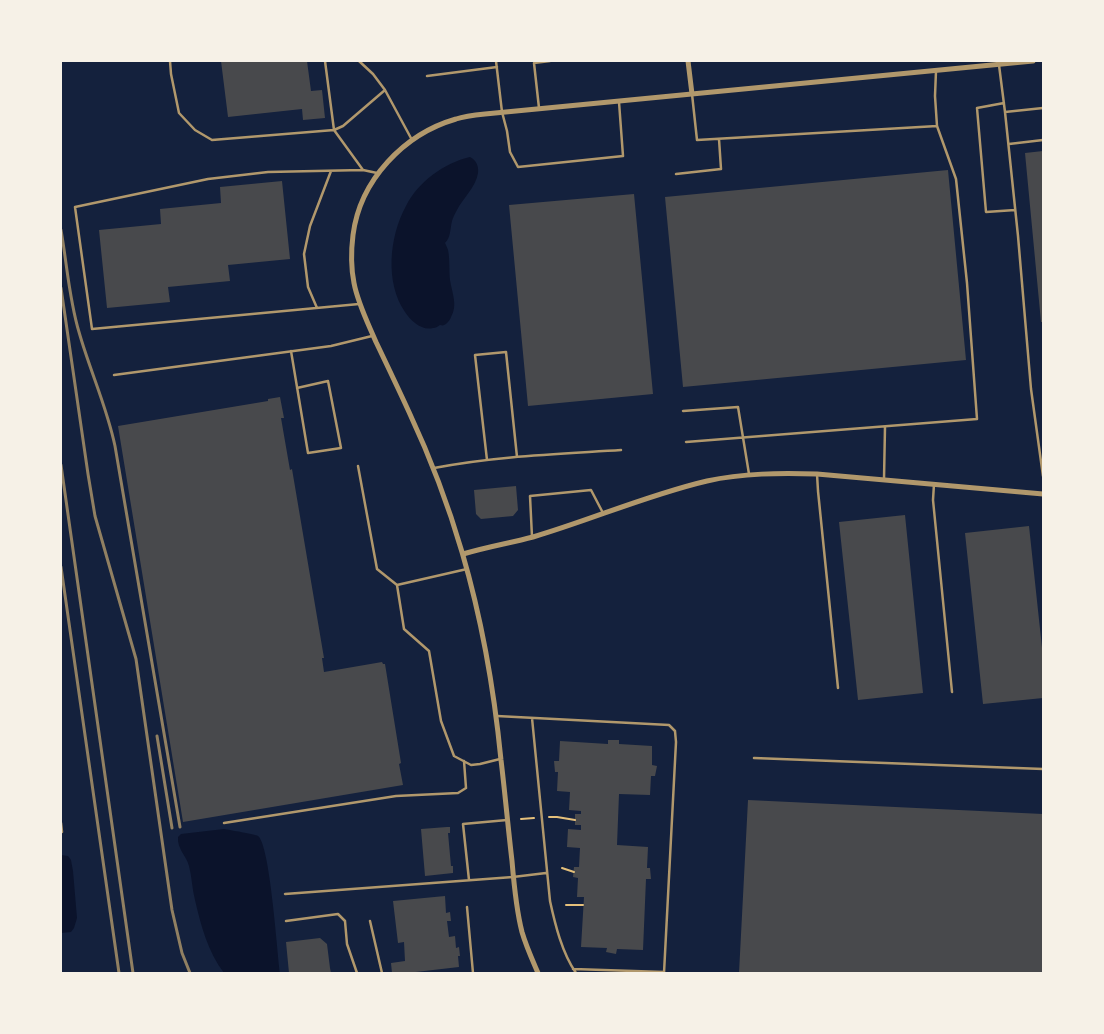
<!DOCTYPE html>
<style>
body{margin:0}
#map{position:relative;width:1104px;height:1034px;overflow:hidden;background:#14213d;font-family:"Archivo Narrow",sans-serif}
canvas{display:block}
.frame{position:absolute;inset:0;border:62px solid #f6f1e7;pointer-events:none}
</style>
<div id="map">
<canvas width="1104" height="1034"></canvas>
<div class="frame"></div>
</div>
<script>
const context = document.querySelector('canvas').getContext('2d');
context.lineJoin = 'round';
function fill(path, color) { context.fillStyle = color; context.fill(path, 'evenodd'); }
function stroke(path, color, width, dash) { context.strokeStyle = color; context.lineWidth = width; context.lineCap = dash ? 'butt' : 'round'; context.setLineDash(dash || []); context.stroke(path); }
fill(new Path2D(`
 M470 157C476 160 479 166 478 173 476 187 463 198 457 210 455 214 453 217 452 221 450 229 451 237 445 243 446 245 447 247 448 250 450 259 449 271 450 280 452 293 458 305 451 317 450 320 447 324 444 325 443 326 441 325 440 325 438 326 436 328 433 328 422 331 411 321 405 312 385 283 389 237 406 206 418 182 444 163 470 157Z
 M224 829C229 830 255 834 258 836 270 845 277 951 280 973H224C208 952 201 926 195 900 192 889 192 877 189 866 186 855 177 849 178 837L181 834Z
 M61 855 68 856 71 860 73 871 77 918 74 928 71 932 61 933Z`), '#0b132b');
fill(new Path2D(`
 M221 61H307L311 91 322 90 325 118 303 120 302 109 228 117Z
 M1043 151V322H1041L1025 153Z
 M948 170 966 360 683 387 665 197Z
 M282 181 290 259 228 265 230 281 168 287 170 302 107 308 99 230 161 224 160 209 221 203 220 187Z
 M634 194 653 394 528 406 509 205Z
 M280 397 284 418H281L290 470 292 469 324 658H322L324 672 382 662 383 664H385L401 763 399 764 403 785 183 822 118 426 268 401V399Z
 M516 486 518 510 513 516 481 519 476 514 474 490Z
 M905 515 923 693 858 700 839 522Z
 M1029 526 1043 657V698L983 704 965 533Z
 M608 740H619V744L652 746V765L657 766 655 776H651L650 795 619 794 617 845 648 847 647 868H650L651 879H646L643 950 617 949 616 954 606 952 607 948 581 947 584 897H577L578 878 573 877 574 867H579L580 848 567 847 568 829 581 830V825H575V814H581V811L569 810 570 792 557 791 558 772H555L554 761H559L560 741 608 744Z
 M748 800 1043 814V973H739Z
 M447 827H450V833H448L451 866H453V873L425 876 421 829Z
 M445 896 446 913 450 912 451 921H447L449 937 455 936 456 948 459 947 460 956H458L459 967 407 973H392L391 963 405 961 404 942 398 943 393 901Z
 M320 938 327 944 330 968 331 973H289L286 942Z`), '#48494c');
stroke(new Path2D(`
 M549 817H557L575 820
 M521 819 534 818
 M562 868 574 872
 M566 905H583`), '#e5c07b', 2);
stroke(new Path2D(`
 M170 61 171 74 179 113 195 130 212 140 334 130 363 170
 M325 61 334 130 343 126 385 90
 M359 61 373 74 385 90 412 140
 M496 61 502 112 507 131 510 152 518 167 623 156 619 102
 M999 65 1005 112 1018 236 1031 389 1043 476
 M427 76 497 67
 M692 94 697 140 937 126
 M1004 103 977 108 986 212 1015 210
 M539 108 534 63 550 61
 M1005 112 1043 108
 M1009 144 1043 140
 M676 174 721 169 719 139
 M359 304 92 329 75 207 208 179 268 172 363 170 377 173
 M317 308 308 287 304 254 310 226 331 171
 M291 351 308 453 341 448 328 381 297 388
 M114 375 331 346 372 336
 M683 411 738 407 749 474
 M686 442 977 419 967 283 956 179 937 126 935 96 936 71
 M487 460 475 355 506 352 517 457
 M358 466 377 569 397 585
 M434 468C495 456 559 454 621 450
 M817 474 818 491 838 688
 M884 479 885 427
 M934 484 933 500 952 692
 M532 537 530 496 591 490 603 513
 M467 569 397 585 404 629 429 651 441 721 454 756 471 765 480 764 500 759
 M497 716 669 725 675 731 676 742 664 973
 M532 718 550 901C555 924 562 953 576 973
 M754 758 1043 769
 M61 823 62 832H61
 M224 823 396 796 458 793 466 788 464 761
 M469 880 463 824 507 820
 M285 894 513 877 546 873
 M467 907 473 973
 M286 921 338 914 345 921 347 944 357 973
 M370 921 382 973
 M573 969 664 972`), '#b1986c', 2.5);
stroke(new Path2D(`
 M688 61 692 94
 M463 554C486 547 510 543 533 537 591 520 647 495 707 481 743 473 780 473 817 474L1043 494
 M538 973C532 959 526 946 522 932 516 909 514 885 512 861 508 827 505 793 501 760 494 689 482 620 462 552 448 504 430 457 409 412 398 388 387 365 376 342 368 323 358 304 354 283 351 268 351 251 353 235 360 180 404 134 456 119 465 116 475 115 485 114L1033 61`), '#b1986c', 5);
stroke(new Path2D(`
 M61 230C67 264 69 299 79 332 90 371 107 407 115 446L180 827
 M61 288 88 474 95 516 136 659 172 910 182 953 190 973
 M61 465 133 973
 M61 567 119 973
 M157 736 172 828`), '#918062', 3);
</script>
